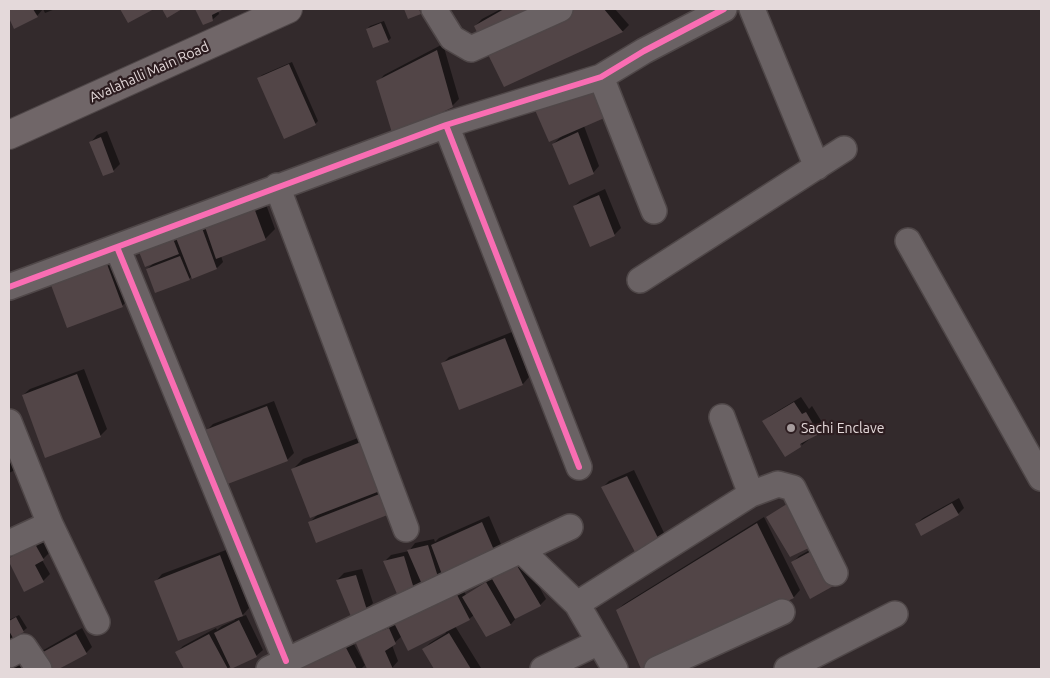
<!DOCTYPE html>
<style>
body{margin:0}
#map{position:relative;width:1050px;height:678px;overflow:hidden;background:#332a2c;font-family:Ubuntu,sans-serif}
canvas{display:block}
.frame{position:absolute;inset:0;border:10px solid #e4d9da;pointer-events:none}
</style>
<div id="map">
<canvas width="1050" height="678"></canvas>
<div class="frame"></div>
</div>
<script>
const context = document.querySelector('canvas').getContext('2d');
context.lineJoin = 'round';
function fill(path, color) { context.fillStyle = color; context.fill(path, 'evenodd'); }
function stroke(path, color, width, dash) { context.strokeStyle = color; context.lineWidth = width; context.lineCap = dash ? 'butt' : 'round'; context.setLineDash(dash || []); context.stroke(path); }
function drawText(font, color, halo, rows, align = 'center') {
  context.font = font + ' Ubuntu,sans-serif'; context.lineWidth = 4.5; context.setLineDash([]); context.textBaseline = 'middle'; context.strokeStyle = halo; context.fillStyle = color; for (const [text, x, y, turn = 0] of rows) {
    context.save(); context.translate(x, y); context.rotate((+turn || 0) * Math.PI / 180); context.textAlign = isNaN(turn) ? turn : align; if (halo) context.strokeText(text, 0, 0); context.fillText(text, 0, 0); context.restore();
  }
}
fill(new Path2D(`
 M9 9H55L45 13 43 9 37 16 14 27 9 16Z
 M197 9H221L218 10 219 14 212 20 204 24Z
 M501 9H615L629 25 623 31 505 85 475 26 482 19Z
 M384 21 391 38 388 41 367 29 370 26Z
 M443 44 459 99 452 106 378 82 384 75Z
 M292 62 318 121 315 124 259 78 262 75Z
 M584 126 599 166 593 173 553 144 563 135Z
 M107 131 120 164 113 171 91 142 97 135Z
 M605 189 621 228 614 235 574 206 581 200Z
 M263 196 275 229 265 239 221 256 223 262 217 268 192 277V276L189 279 147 269 154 263 144 238Z
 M116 255 132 296 122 306 52 285 62 275Z
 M512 332 529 377 523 384 460 408 443 363 449 357Z
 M84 369 107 429 100 436 23 395 30 389Z
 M801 397 809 409 812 406 825 427 802 445 798 438 764 421 771 415Z
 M274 401 294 453 287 460 206 431 213 424Z
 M371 433 399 503 310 522 319 513 293 469 303 459Z
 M9 443 17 469 9 473Z
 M634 470 665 535 659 541 603 487 609 481Z
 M959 498 964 508 958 514 916 524 923 518Z
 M489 516 503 549 415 591 385 561 391 555 409 551 415 543 434 539 435 542 439 538Z
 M764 517 800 590 794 597 642 667 617 610 624 604Z
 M42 538 49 553 42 560 50 574 43 581 25 590 9 559 15 552Z
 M826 541 843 577 792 563 799 556Z
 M226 550 249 608 241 617 246 615 263 650 256 656 231 666 227 669H186L177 652 183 646 216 628 217 630 222 626 235 620 234 618 156 581 162 574Z
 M523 558 546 599 540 605 517 617 511 624 486 636 474 615 469 619 455 626 481 668 479 669H435L423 650 430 643 446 633 445 631 402 636 392 645 398 661 392 668 389 669H369L357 641 459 581 466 595Z
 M362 569 373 603 367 609 337 580 344 573Z
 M19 615 27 628 9 642V620Z
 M82 628 92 647 86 653 59 669H42L35 657 42 651Z
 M349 635 365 665 361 669H282Z
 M26 651 36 669H9V661Z`), '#0007');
fill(new Path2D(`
 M9 9H33L38 17 14 29 9 18Z
 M120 9H154L128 23Z
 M162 9H182L167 18Z
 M195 9H224L212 15 213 21 203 25Z
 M404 9H419L421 14 408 19Z
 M504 9H604L623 32 504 87 474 26Z
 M381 23 389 42 373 48 366 29Z
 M437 50 453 107 393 136 376 81Z
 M289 64 316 125 284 139 257 78Z
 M596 78 609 116 549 142 535 110Z
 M578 132 594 174 569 185 552 144Z
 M101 137 114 172 103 176 89 142Z
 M599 195 615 236 590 247 573 206Z
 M253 205 266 240 216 259 204 224Z
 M202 228 217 269 192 279 176 238Z
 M170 231 179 254 145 267 136 244Z
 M180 256 190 280 155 293 146 269Z
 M107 264 123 307 67 328 51 285Z
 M505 338 523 385 459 410 441 363Z
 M77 374 101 437 45 458 22 395Z
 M794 402 802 414 806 412 819 434 800 444 801 447 785 457 762 421Z
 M267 406 288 461 225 485 205 430Z
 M361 442 380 491 310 518 291 469Z
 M627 476 660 542 636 554 601 487Z
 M382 493 390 514 316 543 308 522Z
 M790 502 815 545 790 557 766 517Z
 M952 503 959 515 921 536 915 524Z
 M482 522 497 557 444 580 431 545Z
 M757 523 794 598 641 669 616 610Z
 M35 544 44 560 35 565 44 582 24 592 9 562V558Z
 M428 545 439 580 424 589 407 550Z
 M819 547 837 584 810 599 791 562Z
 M220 555 243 616 178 641 154 581Z
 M404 556 415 592 400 601 383 561Z
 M516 564 541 606 515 619 492 579Z
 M356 575 367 610 352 619 336 580Z
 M486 582 511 625 486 637 462 597Z
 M453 587 470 620 408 651 392 619Z
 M16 617 24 632 13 638 9 631V621Z
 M239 620 257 657 231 669 214 633Z
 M389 628 396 644 385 651 393 669H367L355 641Z
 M449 633 471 669H434L422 649Z
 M76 634 87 654 59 669H41L34 657Z
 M209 634 228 669H184L175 652Z
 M342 640 357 669H288Z`), '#524547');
const minor = new Path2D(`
 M434 9 452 38 471 49 560 9
 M752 9 817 167
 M601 77 654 211
 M446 125 579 467
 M277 186 406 529
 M908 241 1041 478
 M117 247 286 661
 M640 280 844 149
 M9 287 446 125 601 77 644 51 724 9
 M722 417 751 494
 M9 422 50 524
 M9 543 50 524 97 622
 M521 550 577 604 615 669
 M577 604 751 494 778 484 793 488 835 573
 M9 655 24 647 39 669
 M269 669 570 527
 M543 669 599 642
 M657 669 782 612
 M787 669 895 614`);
const major = new Path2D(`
 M9 135 288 9`);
stroke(minor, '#4f4748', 28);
stroke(major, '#4f4748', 30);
stroke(minor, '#6a6264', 25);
stroke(major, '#706668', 28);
stroke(new Path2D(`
 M446 125 579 467
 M117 247 286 661
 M9 287 446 125 601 77 644 51 724 9`), '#f96db3', 6);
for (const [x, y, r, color] of [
 [791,428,5,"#a69c9d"]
]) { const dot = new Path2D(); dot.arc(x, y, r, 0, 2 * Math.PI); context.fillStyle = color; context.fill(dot); stroke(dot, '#2d1d20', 2); }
drawText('14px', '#e4d9da', '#2d1d20', [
 ["Avalahalli Main Road",149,72,-24]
]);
drawText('14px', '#e4d9da', '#2d1d20', [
 ["Sachi Enclave",801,428]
], 'left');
</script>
